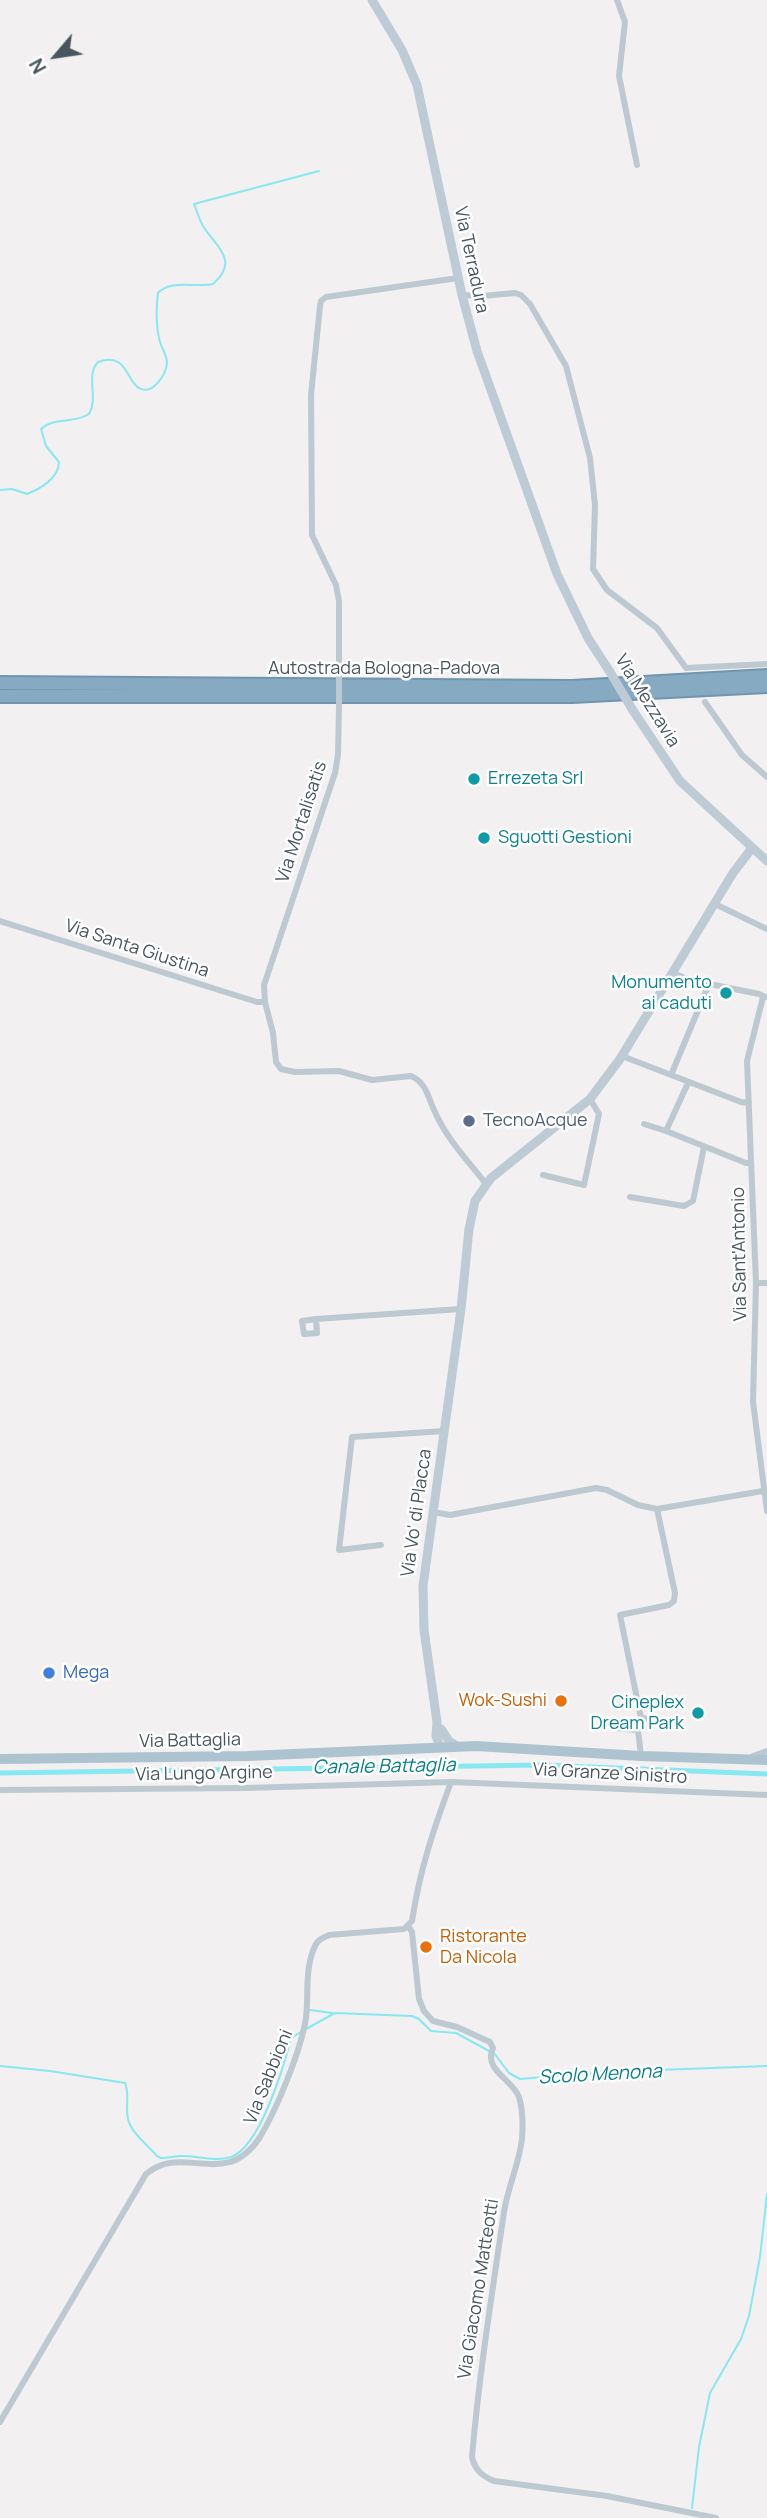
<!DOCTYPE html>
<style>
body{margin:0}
#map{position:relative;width:767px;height:2518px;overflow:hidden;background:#f2f0f0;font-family:Manrope,sans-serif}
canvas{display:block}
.north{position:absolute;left:21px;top:21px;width:70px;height:70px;-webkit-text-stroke:5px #fff;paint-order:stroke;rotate:241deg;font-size:19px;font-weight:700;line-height:28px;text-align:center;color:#47565f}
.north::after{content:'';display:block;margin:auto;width:24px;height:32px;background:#47565f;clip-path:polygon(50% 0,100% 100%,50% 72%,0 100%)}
</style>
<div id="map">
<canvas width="767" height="2518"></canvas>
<div class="north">N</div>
</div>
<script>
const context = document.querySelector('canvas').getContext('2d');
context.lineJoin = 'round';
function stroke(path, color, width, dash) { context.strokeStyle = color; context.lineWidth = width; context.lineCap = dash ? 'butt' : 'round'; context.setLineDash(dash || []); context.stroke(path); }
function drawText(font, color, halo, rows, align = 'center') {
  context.font = font + ' Manrope,sans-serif'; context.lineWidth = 5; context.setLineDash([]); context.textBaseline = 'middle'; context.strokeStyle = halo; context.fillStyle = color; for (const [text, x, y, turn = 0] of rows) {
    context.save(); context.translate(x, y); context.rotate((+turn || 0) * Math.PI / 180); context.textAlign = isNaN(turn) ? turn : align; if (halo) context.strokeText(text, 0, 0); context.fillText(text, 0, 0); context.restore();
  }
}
stroke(new Path2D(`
 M0 490 12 489 27 494C40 489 59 478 59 462L46 446 41 429C53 417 74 424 89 414 99 397 85 376 98 362 127 351 126 381 139 388 153 396 166 374 167 363 167 355 162 349 160 342 156 328 156 307 158 293 171 279 196 288 213 284 241 260 214 245 203 226 199 219 197 211 194 204L319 171
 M310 2010 332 2013
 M306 2029 335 2013 412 2016 419 2019 431 2031 456 2033 489 2051
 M494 2053 509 2073 520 2079 603 2072 767 2066
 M0 2066 50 2071 125 2083C130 2094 125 2107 128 2119 131 2133 148 2145 157 2156L161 2158C168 2158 175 2156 182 2156 198 2156 215 2162 231 2157 260 2147 284 2066 291 2038L301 2032
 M692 2508 699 2447 710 2393 741 2339 749 2316 760 2257 767 2194`), '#87e8f1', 2);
stroke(new Path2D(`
 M0 1773 541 1765 767 1774`), '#87e8f1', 5);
const highway = new Path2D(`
 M0 683 572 687 767 676
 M0 696H572L767 686`);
stroke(highway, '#7095ad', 16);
stroke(new Path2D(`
 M617 0 625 22 619 76 637 165
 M462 295 482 296 515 293 521 295 530 304 566 366 590 458 595 505 593 569 607 590 657 628 686 668 767 664
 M339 668V601L336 585 312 535 311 395 320 306 321 301 326 297 458 278
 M705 702 742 755 767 777
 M339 706 338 755 335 773 264 985 265 1002 273 1033 276 1062 281 1069 295 1072 339 1071 372 1080 411 1076C427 1083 428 1098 435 1112 446 1138 469 1162 486 1184
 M715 904 767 929
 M0 921 257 1002H265
 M673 973 690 980 759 994 765 997
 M763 997 747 1061 756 1283 753 1402 767 1511
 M622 1056 741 1102 749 1103
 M671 1075 709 984
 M688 1083 666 1131 746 1163H751
 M644 1124 666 1131
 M543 1175 584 1185 599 1114 590 1099
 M630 1197 684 1206 693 1201 704 1147
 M756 1283H767
 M316 1319 317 1333 304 1334 302 1321 316 1319 461 1309
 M433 1512 450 1515 596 1488 607 1490 638 1505 657 1509 763 1491
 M381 1545 339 1550 352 1437 445 1431
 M651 1719 641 1718 620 1615 669 1605 674 1601 675 1593 657 1509
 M614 1728 638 1730 641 1756
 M753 1756 767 1751
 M0 1790 246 1788 451 1782 767 1795
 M408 1926 412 1932 419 1999 424 2011 433 2021 457 2027 490 2042 493 2048C483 2070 512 2079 519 2097 523 2110 523 2125 522 2139 519 2164 508 2187 504 2212 492 2294 479 2375 472 2457 475 2470 482 2476 494 2481L607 2496 716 2518
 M0 2422 146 2174C183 2142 225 2191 260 2137 277 2109 301 2050 306 2018 309 1993 304 1967 316 1944 319 1939 323 1938 329 1935L404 1929 412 1921C420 1869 433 1831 451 1782`), '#bdc9d0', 6);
stroke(new Path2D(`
 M372 0 402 50 417 85 462 295 477 351 557 574 588 638 610 672
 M632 709 680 781 767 861
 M441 1729 449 1741 457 1746
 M440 1747 436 1736 437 1722 424 1630 423 1586 461 1309 469 1229 475 1201 491 1178 590 1099 620 1059 733 873 752 848`), '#bdcbd5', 9);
stroke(new Path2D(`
 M0 1759 248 1756 476 1746 641 1756 767 1760`), '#aec3d0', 10);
stroke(highway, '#85aac1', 12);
stroke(new Path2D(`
 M339 668V706`), '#bdc9d0', 6);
stroke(new Path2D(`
 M610 672 632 709`), '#bdcbd5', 9);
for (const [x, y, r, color] of [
 [474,779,7,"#0f9aa8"],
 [484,838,7,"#0f9aa8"],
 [726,993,7,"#0f9aa8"],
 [469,1121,7,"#5c6f8a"],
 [49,1673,7,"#3f7fe0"],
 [561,1701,7,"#e8710a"],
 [698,1713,7,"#0f9aa8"],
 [426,1947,7,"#e8710a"]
]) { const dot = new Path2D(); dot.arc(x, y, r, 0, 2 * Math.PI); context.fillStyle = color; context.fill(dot); stroke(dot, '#fff', 2.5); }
drawText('18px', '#47565f', '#fff', [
 ["Via Terradura",471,260,78],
 ["Autostrada Bologna-Padova",384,669],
 ["Via Mezzavia",647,701,58],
 ["Via Mortalisatis",302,822,-72],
 ["Via Santa Giustina",137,949,18],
 ["Via Sant'Antonio",740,1254,-91],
 ["Via Vo' di Placca",417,1513,-82],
 ["Via Battaglia",190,1741,-1],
 ["Via Lungo Argine",204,1774,-1],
 ["Via Granze Sinistro",610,1774,3],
 ["Via Sabbioni",269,2077,-68],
 ["Via Giacomo Matteotti",479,2289,-81]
]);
drawText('18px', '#0d838f', '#fff', [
 ["Errezeta Srl",488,779],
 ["Sguotti Gestioni",498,838],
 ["Monumento",712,983,"right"],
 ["ai caduti",712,1004,"right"],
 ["Cineplex",684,1703,"right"],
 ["Dream Park",684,1724,"right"]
], 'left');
drawText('18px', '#4e5e75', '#fff', [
 ["TecnoAcque",483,1121]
], 'left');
drawText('18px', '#366cbe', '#fff', [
 ["Mega",63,1673]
], 'left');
drawText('18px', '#c56008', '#fff', [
 ["Wok-Sushi",547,1701],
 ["Ristorante",440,1937,"left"],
 ["Da Nicola",440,1958,"left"]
], 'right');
drawText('italic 19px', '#087f8b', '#fff', [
 ["Canale Battaglia",384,1767,-1],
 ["Scolo Menona",600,2075,-3]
]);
</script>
